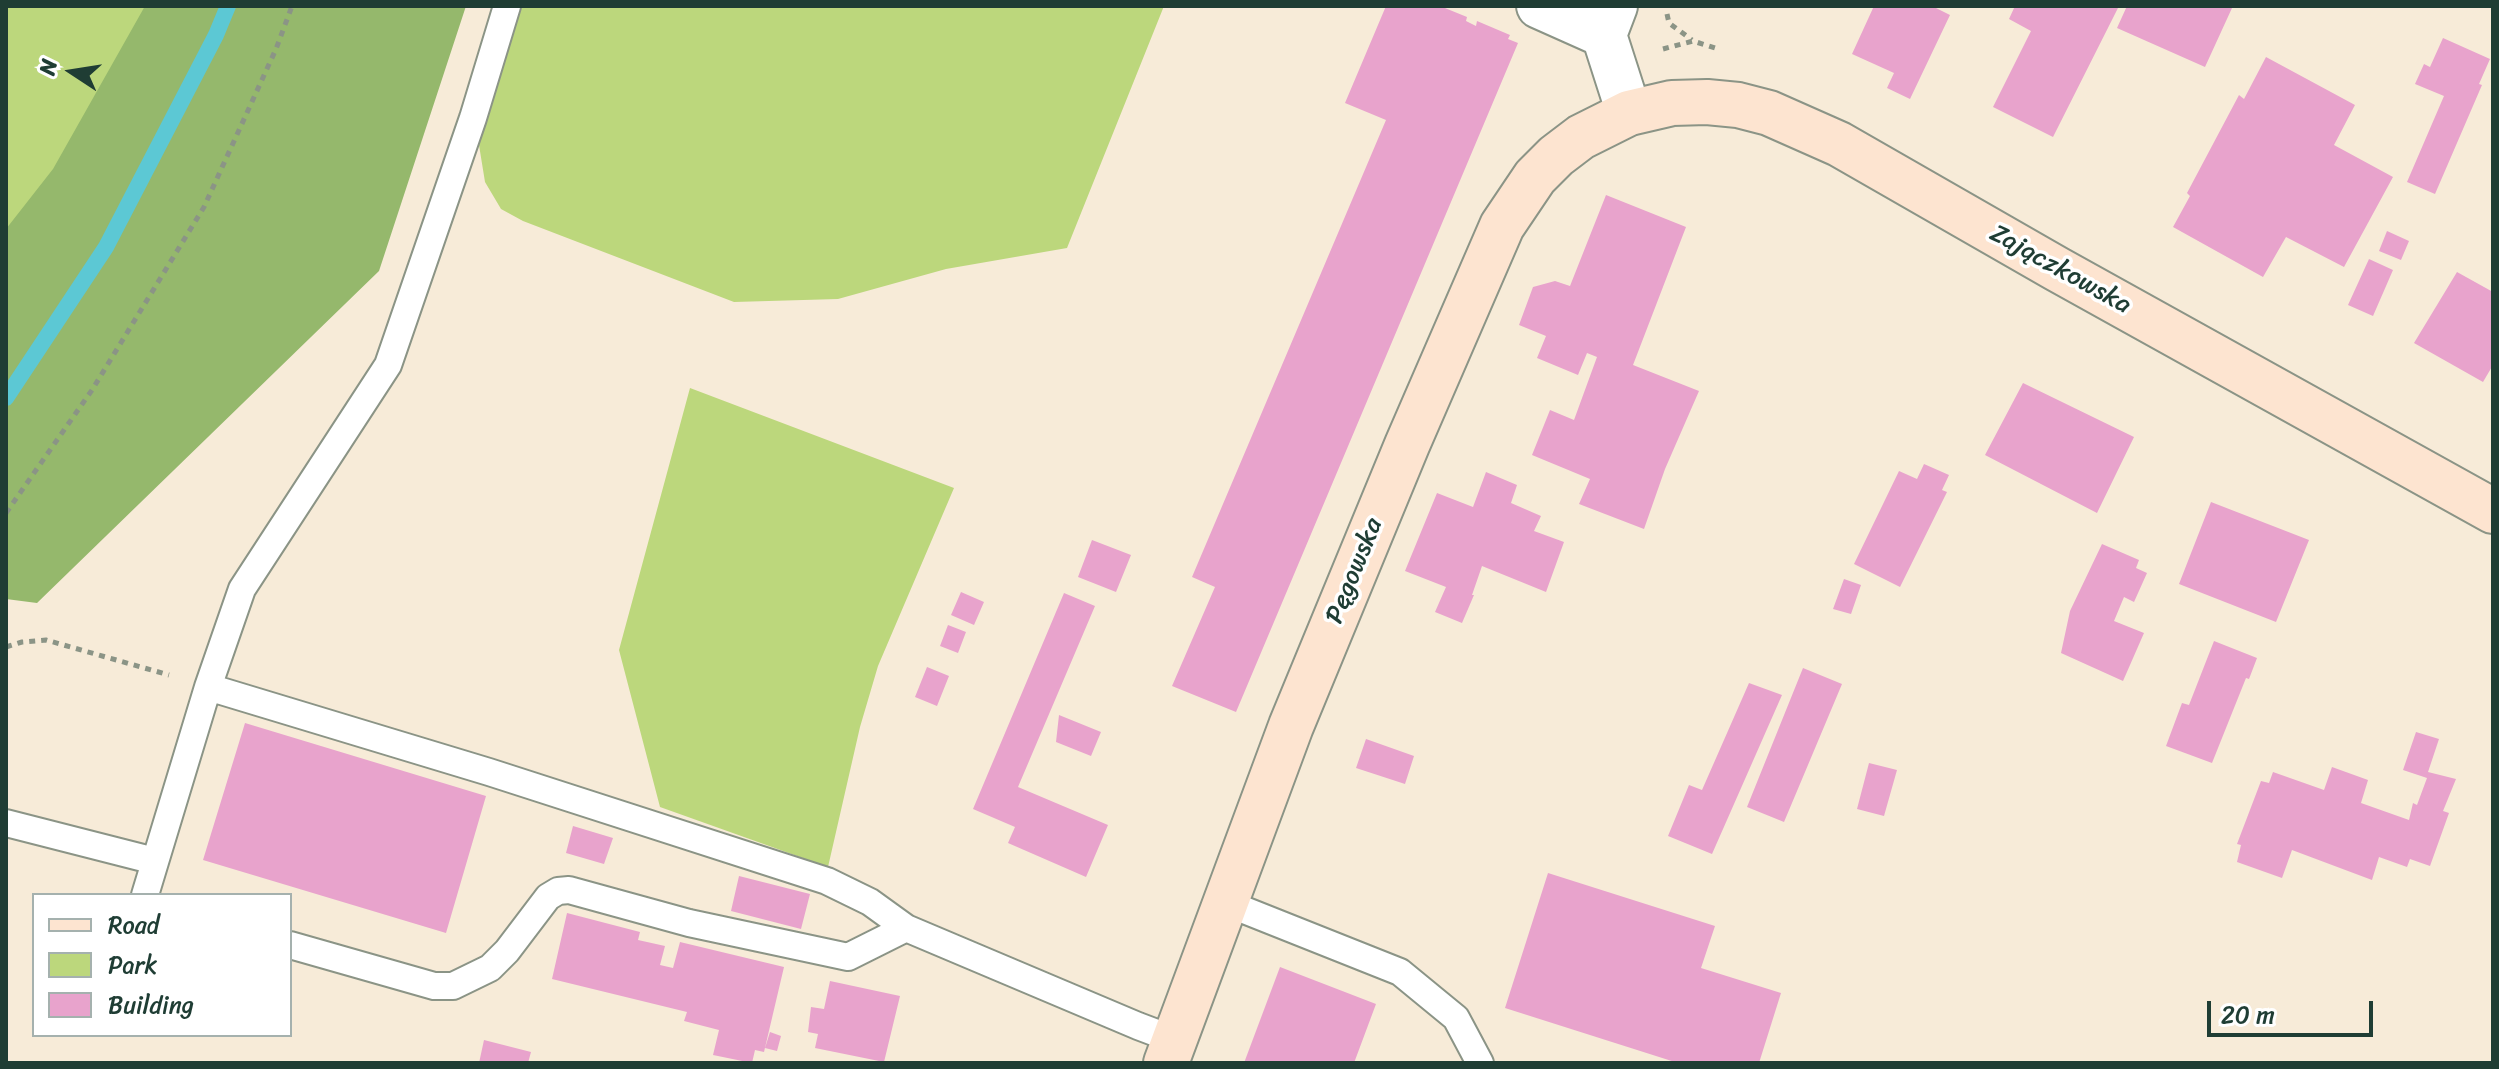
<!DOCTYPE html>
<meta charset="utf-8">
<style>
body{margin:0}
#map{position:relative;width:2499px;height:1069px;overflow:hidden;background:#f7ebd8;font-family:Sriracha,sans-serif}
canvas{display:block}
.frame{position:absolute;inset:0;border:8px solid #1f3d34;pointer-events:none}
.legend{position:absolute;left:32px;top:893px;width:260px;height:144px;box-sizing:border-box;background:#fff;border:2px solid #a5b1ae;margin:0;padding:10px 14px;list-style:none;font-size:24px;color:#1f3d34}
.legend li{display:flex;align-items:center;gap:16px;height:40px}
.legend b{width:40px;border:2px solid #a5b1ae}
.north{position:absolute;left:32px;top:32px;width:80px;height:80px;-webkit-text-stroke:6px #fff;paint-order:stroke;rotate:282deg;font-size:22px;font-weight:700;line-height:32px;text-align:center;color:#1f3d34}
.north::after{content:'';display:block;margin:auto;width:28px;height:36px;background:#1f3d34;clip-path:polygon(50% 0,100% 100%,50% 72%,0 100%)}
.scale{position:absolute;left:2207px;top:1001px;width:166px;height:36px;box-sizing:border-box;border:4px solid #1f3d34;border-top:0;padding-left:10px;font-size:24px;line-height:28px;white-space:nowrap;color:#1f3d34;-webkit-text-stroke:6px #fff;paint-order:stroke}
</style>
<div id="map">
<canvas width="2499" height="1069"></canvas>
<div class="frame"></div>
<ul class="legend">
<li><b style="height:10px;background:#fde4d0"></b>Road</li>
<li><b style="height:22px;background:#bcd77c"></b>Park</li>
<li><b style="height:22px;background:#e8a3cc"></b>Building</li>
</ul>
<div class="north">N</div>
<div class="scale">20 m</div>
</div>
<script>
const context = document.querySelector('canvas').getContext('2d');
context.lineJoin = 'round';
function fill(path, color) { context.fillStyle = color; context.fill(path, 'evenodd'); }
function stroke(path, color, width, dash) { context.strokeStyle = color; context.lineWidth = width; context.lineCap = dash ? 'butt' : 'round'; context.setLineDash(dash || []); context.stroke(path); }
function drawText(font, color, halo, rows, align = 'center') {
  context.font = font + ' Sriracha,sans-serif'; context.lineWidth = 7; context.setLineDash([]); context.textBaseline = 'middle'; context.strokeStyle = halo; context.fillStyle = color; for (const [text, x, y, turn = 0] of rows) {
    context.save(); context.translate(x, y); context.rotate((+turn || 0) * Math.PI / 180); context.textAlign = isNaN(turn) ? turn : align; if (halo) context.strokeText(text, 0, 0); context.fillText(text, 0, 0); context.restore();
  }
}
fill(new Path2D(`
 M6 6H230L6 388Z
 M520 6H1164L1067 248 946 269 838 299 734 302 523 221 501 209 485 182 479 145Z
 M690 388 954 488 878 666 860 727 828 867 660 807 619 650Z`), '#bcd77c');
fill(new Path2D(`
 M145 6H466L379 271 37 603 6 599V229L53 169Z`), '#95b86c');
stroke(new Path2D(`
 M6 398 106 247 216 35 228 6`), '#5cc8d4', 16);
fill(new Path2D(`
 M1386 6 1433 8 1440 6 1467 17 1466 21 1476 26 1477 21 1510 35 1508 39 1518 43 1236 712 1172 686 1215 587 1192 577 1386 120 1345 103Z
 M1874 6H1937L1936 8 1950 15 1910 99 1887 88 1894 73 1852 54Z
 M2015 6H2119L2053 137 1993 107 2031 31 2009 19Z
 M2127 6H2230L2232 8 2205 67 2117 28Z
 M2443 38 2490 59 2479 84 2482 85 2435 194 2407 182 2444 96 2415 84 2424 64 2430 67Z
 M2266 57 2355 105 2334 145 2393 177 2344 267 2286 237 2263 277 2173 227 2190 196 2187 193 2239 95 2244 99Z
 M1606 195 1686 227 1633 365 1699 391 1665 469 1644 529 1579 504 1590 479 1532 455 1550 410 1574 420 1597 357 1587 353 1578 375 1537 358 1546 336 1519 325 1533 287 1555 281 1570 286Z
 M2387 231 2409 241 2401 260 2379 251Z
 M2369 259 2393 270 2373 316 2348 305Z
 M2457 272 2493 292V365L2483 382 2414 343Z
 M2023 383 2134 437 2097 513 1985 455Z
 M1924 464 1949 475 1942 490 1947 492 1900 587 1854 564 1899 471 1917 479Z
 M1486 472 1517 485 1511 503 1541 516 1534 531 1564 542 1546 592 1482 566 1472 595H1474L1462 623 1435 612 1446 587 1405 571 1437 493 1473 507Z
 M2211 502 2309 540 2276 622 2179 584Z
 M1092 540 1131 555 1116 592 1078 577Z
 M2102 544 2139 560 2136 568 2147 573 2134 602 2124 597 2114 621 2144 633 2123 681 2061 653 2070 611Z
 M1844 579 1861 585 1851 614 1833 609Z
 M961 592 984 602 974 625 951 615Z
 M1064 593 1095 606 1018 787 1108 825 1086 877 1008 843 1015 827 973 809Z
 M948 625 966 632 958 653 940 646Z
 M2214 641 2257 658 2249 679 2246 678 2212 763 2166 746 2182 703 2189 705Z
 M927 667 949 676 937 706 915 697Z
 M1803 668 1842 684 1784 822 1747 807Z
 M1749 683 1782 695 1712 854 1668 836 1689 785 1702 790Z
 M1059 715 1101 732 1091 756 1056 742Z
 M245 723 486 796 446 933 203 860Z
 M2416 732 2439 739 2428 772 2456 779 2443 811 2449 813 2430 866 2410 859 2407 867 2379 857 2372 880 2292 850 2282 878 2237 862 2241 845 2237 844 2261 781 2269 783 2273 772 2324 790 2332 767 2368 780 2361 803 2409 820 2413 803 2417 805 2427 778 2403 770Z
 M1366 739 1414 756 1405 784 1356 768Z
 M1869 763 1897 770 1884 816 1857 809Z
 M573 826 613 838 604 864 566 853Z
 M1548 873 1715 926 1701 968 1781 993 1759 1063H1678L1505 1008Z
 M739 876 810 894 801 929 731 911Z
 M567 913 640 932 638 940 665 946 660 965 673 968 680 942 784 967 764 1052 755 1050 752 1063 713 1055 719 1030 684 1021 687 1012 552 979Z
 M1280 967 1376 1004 1354 1063H1244Z
 M830 981 900 996 884 1062 815 1048 818 1034 808 1032 811 1007 824 1009Z
 M770 1032 781 1036 777 1051 765 1048Z
 M484 1040 531 1052 528 1063H479Z`), '#e8a3cc');
const service = new Path2D(`
 M208 687 489 772 827 881 870 902 906 928 1138 1026 1175 1040
 M6 823 155 861
 M145 895 208 687 242 589 388 365 473 118 507 6
 M1224 902 1400 972 1456 1018 1480 1063
 M290 945 434 986H453L490 968 507 951 548 897 558 891 569 890 689 923 848 957 906 928`);
const minor = new Path2D(`
 M1539 6 1604 35
 M1615 6 1604 35 1629 113`);
const secondary = new Path2D(`
 M1166 1063 1291 726 1407 445 1502 226 1535 177 1556 156 1581 137 1629 113 1672 103 1707 102 1738 105 1769 113 1839 144 2057 269 2493 511`);
stroke(service, '#8b9486', 30);
stroke(minor, '#8b9486', 48);
stroke(secondary, '#8b9486', 48);
stroke(new Path2D(`
 M1667 14 1669 23 1692 40
 M1663 49 1693 41 1715 48
 M6 513 92 390 204 207 276 49 292 6
 M6 647 22 642 46 640 169 675`), '#8b9486', 5, [6, 6]);
stroke(service, '#fff', 26);
stroke(minor, '#fff', 44);
stroke(secondary, '#fde4d0', 44);
drawText('26px', '#1f3d34', '#fff', [
 ["Zajączkowska",2060,270,29],
 ["Pęgowska",1355,571,-68]
]);
</script>
